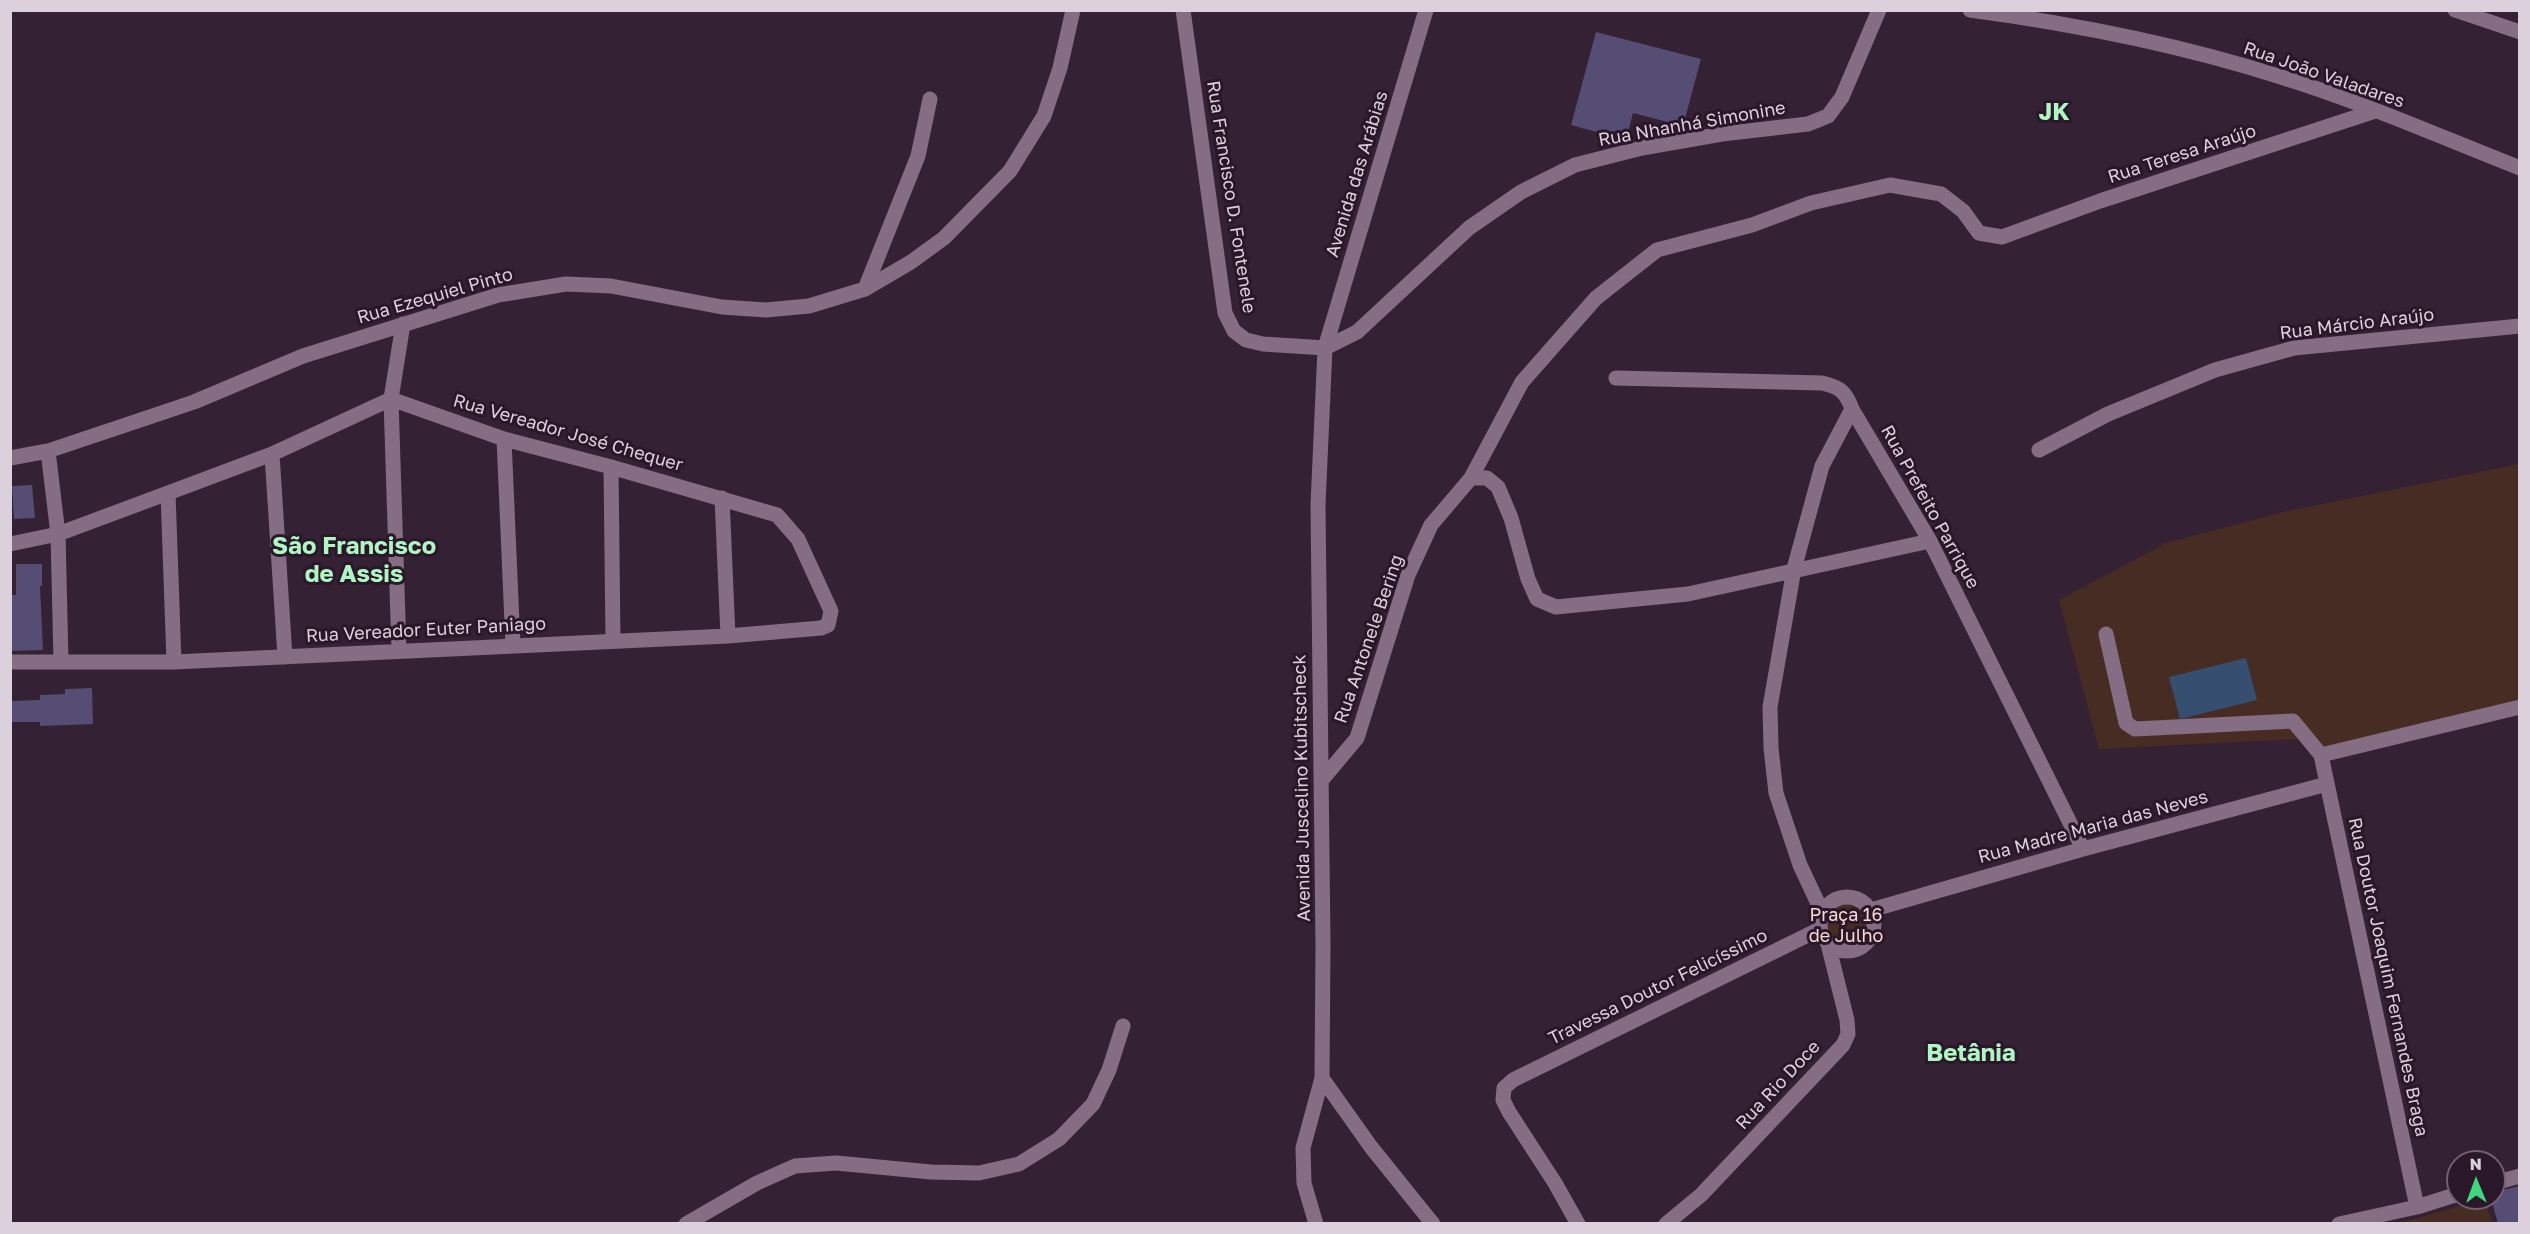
<!DOCTYPE html>
<meta charset="utf-8">
<style>
body{margin:0}
#map{position:relative;width:2530px;height:1234px;overflow:hidden;background:#352134;font-family:"Golos Text",sans-serif}
canvas{display:block}
.frame{position:absolute;inset:0;border:12px solid #ddd0dd;pointer-events:none}
.north{position:absolute;left:2446px;top:1150px;width:60px;height:60px;box-sizing:border-box;background:#2a172a;border:2px solid #726172;border-radius:50%;rotate:359deg;font-size:16px;font-weight:700;line-height:24px;text-align:center;color:#ddd0dd}
.north::after{content:'';display:block;margin:auto;width:21px;height:27px;background:#3fd77d;clip-path:polygon(50% 0,100% 100%,50% 72%,0 100%)}
</style>
<div id="map">
<canvas width="2530" height="1234"></canvas>
<div class="frame"></div>
<div class="north">N</div>
</div>
<script>
const context = document.querySelector('canvas').getContext('2d');
context.lineJoin = 'round';
function fill(path, color) { context.fillStyle = color; context.fill(path, 'evenodd'); }
function stroke(path, color, width, dash) { context.strokeStyle = color; context.lineWidth = width; context.lineCap = dash ? 'butt' : 'round'; context.setLineDash(dash || []); context.stroke(path); }
function drawText(font, color, halo, rows, align = 'center') {
  context.font = font + ' "Golos Text",sans-serif'; context.lineWidth = 6; context.setLineDash([]); context.textBaseline = 'middle'; context.strokeStyle = halo; context.fillStyle = color; for (const [text, x, y, turn = 0] of rows) {
    context.save(); context.translate(x, y); context.rotate((+turn || 0) * Math.PI / 180); context.textAlign = isNaN(turn) ? turn : align; if (halo) context.strokeText(text, 0, 0); context.fillText(text, 0, 0); context.restore();
  }
}
fill(new Path2D(`
 M2519 464V701L2320 752 2295 739 2099 749 2059 600 2166 543 2283 512Z
 M1847 901 1870 911C1881 949 1820 964 1823 918L1832 905Z
 M2484 1199 2493 1223H2400Z`), '#472c24');
fill(new Path2D(`
 M2246 658 2257 700 2180 719 2169 677Z`), '#364e6f');
fill(new Path2D(`
 M1596 32 1701 59 1683 126 1633 113 1626 140 1571 125Z
 M32 485 35 518 14 519 12 486Z
 M16 564H42V586H40L43 650 10 651V595H16Z
 M92 688 93 724 40 726V722H12L11 701 40 700V695L65 694V689Z
 M2520 1186V1224H2498L2491 1198H2494V1192Z`), '#554d74');
stroke(new Path2D(`
 M1183 10 1225 313 1234 331 1246 340 1263 344 1325 348 1357 332 1469 228 1521 192 1575 165 1642 148 1722 134 1808 124 1828 116 1842 97 1879 10
 M1970 10C2075 24 2181 45 2281 77 2362 102 2441 137 2520 168
 M2455 10 2520 32
 M865 289 918 156 930 99
 M1616 378 1822 383C1840 387 1846 392 1852 409L1930 541 2083 849
 M504 439 513 646
 M2039 450 2108 414 2215 370 2294 348 2520 326
 M48 451 58 534 61 661
 M272 454 285 657
 M10 458 48 451 194 402 303 356 498 295 566 284 611 286 722 307 766 310 809 306 865 289 911 262 944 238 1010 171 1044 116 1060 68 1073 10
 M611 467 613 641
 M1471 478H1487L1498 487 1511 518 1528 579 1537 599 1556 607 1688 594 1930 541
 M168 493 174 662
 M722 498 728 636
 M10 544 58 534 168 493 272 454 391 399 504 439 611 467 777 515 798 539 831 611 828 625 821 628 728 636 174 662H10
 M2106 634 2126 723 2135 729 2293 721 2321 755 2417 1207
 M399 651 391 399 403 324
 M2321 755 2520 707
 M1321 781 1357 738 1408 575 1431 525 1471 478 1522 382 1596 298 1657 250 1752 225 1811 203 1890 185 1941 194 1963 211 1979 233 2002 237 2100 201 2375 111
 M1820 924a27 27 0 1 1 54 0a27 27 0 1 1-54 0Z
 M1871 910 2083 849 2327 784
 M1822 912 1800 865 1776 793 1771 748 1770 707 1794 569 1822 466 1852 409
 M1322 1078 1371 1147 1433 1224
 M2494 1183 2520 1176
 M686 1224 757 1183 795 1166 836 1163 931 1172 979 1173 1019 1164 1059 1139 1093 1104 1109 1070 1123 1026
 M1316 1224 1304 1183 1303 1148 1322 1078 1323 945 1318 505 1325 348 1426 10
 M1578 1224 1555 1183 1509 1112 1503 1100 1504 1088 1513 1080 1820 929
 M1666 1224 1701 1195 1843 1045 1848 1034 1847 1020 1828 944
 M2339 1224 2417 1207 2458 1194`), '#856e84', 15);
drawText('18px', '#ddd0dd', '#2a172a', [
 ["Rua João Valadares",2324,75,19],
 ["Rua Nhanhá Simonine",1692,124,-10],
 ["Rua Teresa Araújo",2182,154,-18],
 ["Avenida das Arábias",1357,174,-73],
 ["Rua Francisco D. Fontenele",1231,197,81],
 ["Rua Ezequiel Pinto",435,296,-16],
 ["Rua Márcio Araújo",2357,324,-7],
 ["Rua Vereador José Chequer",568,433,16],
 ["Rua Prefeito Parrique",1930,507,61],
 ["Rua Vereador Euter Paniago",426,630,-3],
 ["Rua Antonele Bering",1369,639,-71],
 ["Avenida Juscelino Kubitscheck",1302,788,-91],
 ["Rua Madre Maria das Neves",2093,827,-15],
 ["Rua Doutor Joaquim Fernandes Braga",2388,977,78],
 ["Travessa Doutor Felicíssimo",1658,987,-26],
 ["Rua Rio Doce",1778,1085,-47]
]);
drawText('18px', '#f9d9d0', '#2a172a', [
 ["Praça 16",1846,915],
 ["de Julho",1846,936]
]);
drawText('bold 24px', '#aff6c2', '#2a172a', [
 ["JK",2054,112],
 ["São Francisco",354,546],
 ["de Assis",354,574],
 ["Betânia",1971,1053]
]);
</script>
